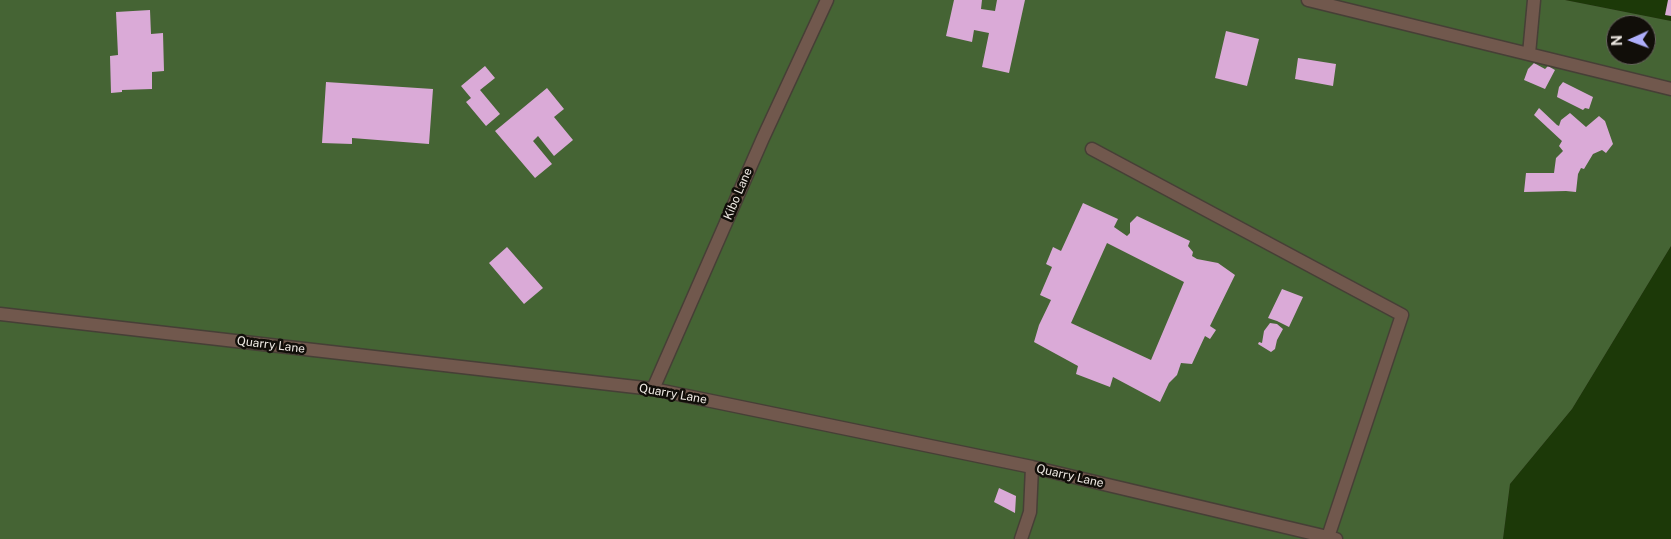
<!DOCTYPE html>
<style>
body{margin:0}
#map{position:relative;width:1671px;height:539px;overflow:hidden;background:#2b241a;font-family:"Public Sans",sans-serif}
canvas{display:block}
.north{position:absolute;left:1606px;top:15px;width:50px;height:50px;box-sizing:border-box;background:#110e09;border:1px solid #696560;border-radius:50%;rotate:268deg;font-size:14px;font-weight:700;line-height:20px;text-align:center;color:#ede8e2}
.north::after{content:'';display:block;margin:auto;width:18px;height:22px;background:#aeaefb;clip-path:polygon(50% 0,100% 100%,50% 72%,0 100%)}
</style>
<div id="map">
<canvas width="1671" height="539"></canvas>
<div class="north">N</div>
</div>
<script>
const context = document.querySelector('canvas').getContext('2d');
context.lineJoin = 'round';
function fill(path, color) { context.fillStyle = color; context.fill(path, 'evenodd'); }
function stroke(path, color, width, dash) { context.strokeStyle = color; context.lineWidth = width; context.lineCap = dash ? 'butt' : 'round'; context.setLineDash(dash || []); context.stroke(path); }
function drawText(font, color, halo, rows, align = 'center') {
  context.font = font + ' "Public Sans",sans-serif'; context.lineWidth = 5; context.setLineDash([]); context.textBaseline = 'middle'; context.strokeStyle = halo; context.fillStyle = color; for (const [text, x, y, turn = 0] of rows) {
    context.save(); context.translate(x, y); context.rotate((+turn || 0) * Math.PI / 180); context.textAlign = isNaN(turn) ? turn : align; if (halo) context.strokeText(text, 0, 0); context.fillText(text, 0, 0); context.restore();
  }
}
fill(new Path2D(`
 M1565 0H1671V21Z
 M1671 246V539H1503L1510 484 1572 409Z`), '#1c3908');
fill(new Path2D(`
 M0 0H1565L1671 21V246L1572 409 1510 484 1503 539H0ZM1616 25H1646V55H1616Z`), '#456434');
fill(new Path2D(`
 M954 0H982L981 9 995 11 997 0H1025L1009 73 982 67 989 33 974 30 972 42 946 36Z
 M1668 0H1671V16L1665 15Z
 M150 10 151 34 163 33 164 71 152 72V89L122 90V92L111 93 110 56 118 55 116 12Z
 M1226 31 1259 39 1247 86 1215 78Z
 M1298 58 1336 64 1333 86 1295 79Z
 M1534 63 1545 69 1548 66 1555 70 1545 89 1524 80 1528 69Z
 M485 66 495 78 480 90 500 114 486 126 466 102 471 98 461 86Z
 M326 82 433 89 429 144 352 138V144L322 143Z
 M1563 82 1593 97 1589 109 1585 108 1583 110 1557 97 1559 87Z
 M547 88 564 109 554 117 573 140 554 156 538 136 533 141 552 164 535 178 495 131Z
 M1539 108 1557 125 1559 126 1561 120 1570 113 1586 127 1599 116 1605 121 1613 144 1606 153 1602 150 1593 154 1584 169 1581 168 1578 174 1576 192 1566 191 1524 192 1526 173H1554L1556 158 1563 151 1559 146 1562 141 1534 115Z
 M1083 203 1118 219 1114 227 1127 236 1130 233V223L1137 216 1190 241 1188 246 1193 252 1192 256 1197 259 1218 263 1235 275 1210 326 1216 330 1210 339 1205 336 1192 364 1181 363 1177 375 1169 383 1160 402 1113 377 1110 387 1076 374 1078 366 1034 342 1039 325 1051 300 1040 295 1052 267 1046 264 1053 247 1061 251ZM1107 243 1184 282 1151 360 1071 323Z
 M507 247 543 288 524 304 489 263Z
 M1282 289 1303 297 1289 327 1277 321 1268 318Z
 M1270 323 1277 324 1283 329 1277 340 1275 349 1271 352 1258 344 1259 342 1262 343 1264 331Z
 M999 488 1016 496 1015 513 994 502Z`), '#daaad7');
const minor = new Path2D(`
 M1308 0 1671 89
 M1529 54 1534 0
 M1092 149 1402 315 1328 537
 M0 314 653 389 1032 467 1336 539
 M653 389 763 138 827 0
 M1021 539 1030 512 1032 467`);
stroke(minor, '#463f36', 15);
stroke(minor, '#71584d', 12);
drawText('12px', '#ede8e2', '#110e09', [
 ["Kibo Lane",738,194,-67],
 ["Quarry Lane",271,345,7],
 ["Quarry Lane",673,394,10],
 ["Quarry Lane",1070,476,13]
]);
</script>
